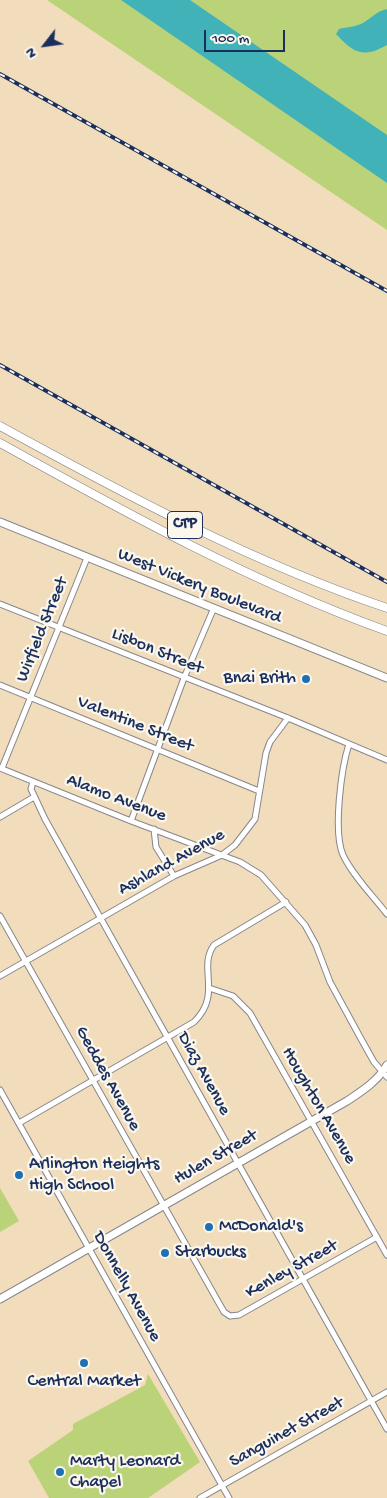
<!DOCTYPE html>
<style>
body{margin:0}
#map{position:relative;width:387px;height:1498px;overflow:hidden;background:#f1dcbc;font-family:"Gochi Hand",sans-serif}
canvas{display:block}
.north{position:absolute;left:20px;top:20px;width:50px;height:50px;-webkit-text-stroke:4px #fbf7ec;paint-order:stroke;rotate:240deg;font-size:14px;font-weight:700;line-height:20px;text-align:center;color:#1b2f5e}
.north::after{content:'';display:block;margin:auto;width:18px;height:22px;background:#1b2f5e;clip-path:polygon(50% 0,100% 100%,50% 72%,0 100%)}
.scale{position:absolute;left:204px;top:30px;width:81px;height:22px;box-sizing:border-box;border:2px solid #1b2f5e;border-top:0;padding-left:6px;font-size:15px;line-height:18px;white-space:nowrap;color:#1b2f5e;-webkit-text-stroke:4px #fbf7ec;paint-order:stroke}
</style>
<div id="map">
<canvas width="387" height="1498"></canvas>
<div class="north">N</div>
<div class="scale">100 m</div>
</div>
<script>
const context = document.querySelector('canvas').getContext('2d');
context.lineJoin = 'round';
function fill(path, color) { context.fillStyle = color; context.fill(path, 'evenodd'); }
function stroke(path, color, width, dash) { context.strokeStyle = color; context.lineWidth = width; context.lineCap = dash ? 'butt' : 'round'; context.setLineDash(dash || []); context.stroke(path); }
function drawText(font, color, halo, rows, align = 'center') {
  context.font = font + ' "Gochi Hand",sans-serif'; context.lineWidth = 4.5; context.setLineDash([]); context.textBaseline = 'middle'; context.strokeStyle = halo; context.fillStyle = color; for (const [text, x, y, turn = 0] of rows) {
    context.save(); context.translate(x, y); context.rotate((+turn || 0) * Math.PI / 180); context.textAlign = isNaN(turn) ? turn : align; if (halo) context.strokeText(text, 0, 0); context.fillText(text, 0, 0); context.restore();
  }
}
fill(new Path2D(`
 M47 0H387V230Z
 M0 1188 19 1221 0 1232Z
 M148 1374 200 1462 148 1498H49L28 1461 73 1430V1424L145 1385Z`), '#bbd378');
fill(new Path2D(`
 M121 0H190L387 135V183Z
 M387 9V45C364 58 354 54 336 34L339 29C347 27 355 27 363 23 373 17 375 12 387 9Z`), '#42b2b9');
const minor = new Path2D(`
 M0 604 288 718 387 760
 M0 685 259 791
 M349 744C341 769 333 832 343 855 353 876 373 896 387 914
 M0 768 131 821 240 862 261 875 305 925 316 945 330 982 360 1037 374 1062 387 1077
 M2 768 87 558
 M33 782 31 789 45 819 387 1429
 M0 817 34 797
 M131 821 184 678 213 610
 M154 829 156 847 174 876
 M0 916 224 1312 230 1316 239 1315 377 1237
 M0 976 174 876 222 855 235 845 255 819 266 753 270 742 288 718
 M209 988 233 996 250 1013 387 1255
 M0 1090 229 1498
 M19 1123 194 1022C223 994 197 968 214 945L286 902
 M200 1498 387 1392`);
const major = new Path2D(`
 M0 522 387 678
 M0 1299 347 1101C362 1091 378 1081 387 1065`);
const highway = new Path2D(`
 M0 426C126 495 251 562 387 608
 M0 443C126 513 251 582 387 631`);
stroke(minor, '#86868d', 7);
stroke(major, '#86868d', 9);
stroke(highway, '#86868d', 9);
stroke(minor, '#fff', 5);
stroke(major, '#fff', 7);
stroke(highway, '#fff', 8);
const rail = new Path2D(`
 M0 74 387 291
 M0 365 387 582`);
stroke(rail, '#1b2f5e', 4);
stroke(rail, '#fbf7ec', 2, [5.5]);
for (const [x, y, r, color] of [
 [306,679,5,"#1f6fb2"],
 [19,1175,5,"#1f6fb2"],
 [209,1227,5,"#1f6fb2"],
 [165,1253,5,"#1f6fb2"],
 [84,1363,5,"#1f6fb2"],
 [60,1472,5,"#1f6fb2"]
]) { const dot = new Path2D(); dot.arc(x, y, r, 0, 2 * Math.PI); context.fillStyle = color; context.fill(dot); stroke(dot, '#fbf7ec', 2); }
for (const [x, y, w] of [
 [185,525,35]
]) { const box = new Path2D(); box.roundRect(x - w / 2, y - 13.5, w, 27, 4); context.fillStyle = '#fbf7ec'; context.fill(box); stroke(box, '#1b2f5e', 1); }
drawText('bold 16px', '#1b2f5e', null, [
 ["CTP",185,525]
]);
drawText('18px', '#1b2f5e', '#fbf7ec', [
 ["West Vickery Boulevard",199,587,22],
 ["Wirfield Street",43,630,-68],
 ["Lisbon Street",157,652,22],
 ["Valentine Street",135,725,22],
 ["Alamo Avenue",116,799,21],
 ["Ashland Avenue",172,863,-29],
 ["Diaz Avenue",203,1074,61],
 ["Geddes Avenue",107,1079,61],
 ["Houghton Avenue",318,1106,60],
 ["Hulen Street",216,1158,-30],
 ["Kenley Street",292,1270,-29],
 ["Donnelly Avenue",126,1287,61],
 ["Sanguinet Street",287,1433,-29]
]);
drawText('18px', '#1b2f5e', '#fbf7ec', [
 ["Bnai Brith",296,679,"right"],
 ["Arlington Heights",29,1165],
 ["High School",29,1186],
 ["McDonald's",219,1227],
 ["Starbucks",175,1253],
 ["Central Market",84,1382,"center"],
 ["Marty Leonard",70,1462],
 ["Chapel",70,1483]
], 'left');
</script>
